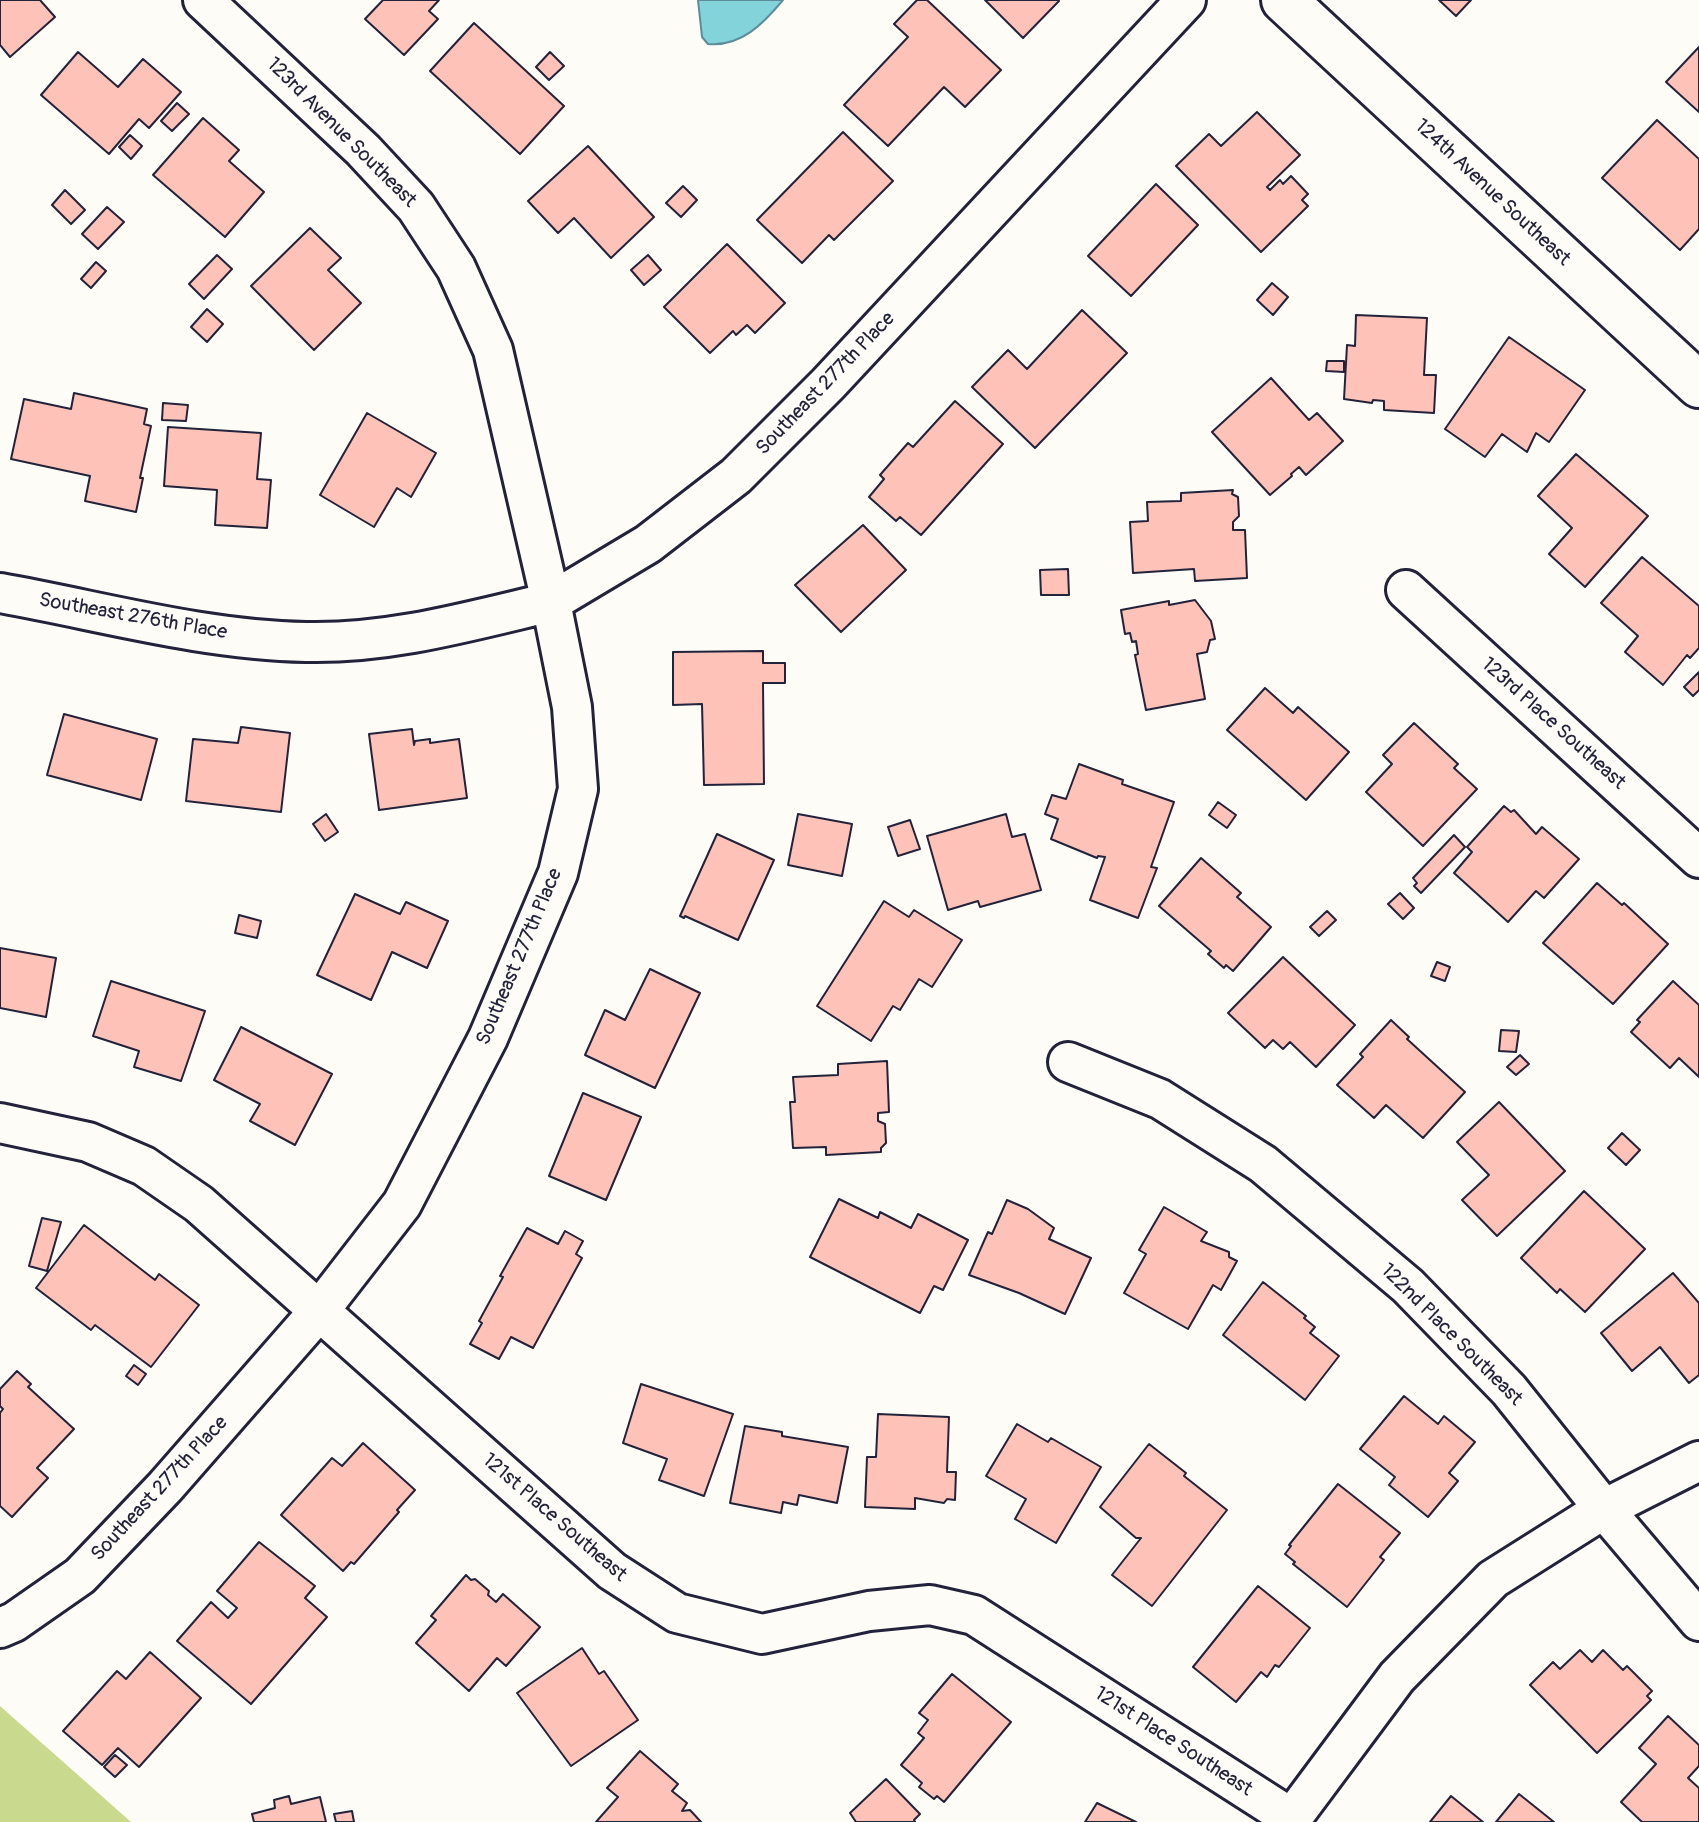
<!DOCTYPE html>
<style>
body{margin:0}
canvas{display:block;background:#fdfcf7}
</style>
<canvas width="1699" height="1822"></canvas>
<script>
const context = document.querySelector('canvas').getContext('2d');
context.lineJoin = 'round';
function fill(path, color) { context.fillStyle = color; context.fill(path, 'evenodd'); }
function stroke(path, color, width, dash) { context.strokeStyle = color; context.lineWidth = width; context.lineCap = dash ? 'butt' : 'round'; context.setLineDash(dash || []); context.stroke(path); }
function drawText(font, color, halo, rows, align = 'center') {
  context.font = font + ' Pangolin,sans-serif'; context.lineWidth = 6; context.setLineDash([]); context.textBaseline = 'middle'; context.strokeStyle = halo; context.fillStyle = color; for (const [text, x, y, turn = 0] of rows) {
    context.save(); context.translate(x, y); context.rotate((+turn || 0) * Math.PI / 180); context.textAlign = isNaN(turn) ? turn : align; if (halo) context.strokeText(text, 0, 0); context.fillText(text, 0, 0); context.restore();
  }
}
fill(new Path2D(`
 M0 1706 131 1822H0Z`), '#c9d98d');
const water = new Path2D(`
 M698 0H783C763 24 741 47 708 44L702 37Z`);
fill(water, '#82d3da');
stroke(water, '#5c8c9a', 2);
const building = new Path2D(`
 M0 0H40L55 17 10 57 0 45Z
 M383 0H439L429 11 438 19 404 55 365 19Z
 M917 0H927L1001 70 965 107 944 87 888 146 844 105 908 37 894 24Z
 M985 0H1058L1059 1 1023 38Z
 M1439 0H1471L1456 16Z
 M474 23 564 106 520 154 430 71Z
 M1699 47V112L1666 82Z
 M78 52 118 87 143 59 181 92 149 128 139 119 109 154 41 95Z
 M550 52 564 66 549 80 536 67Z
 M177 103 189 114 172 131 161 121Z
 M1257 112 1300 155 1267 187 1270 190 1280 180 1283 184 1291 176 1308 194 1302 200 1308 206 1261 252 1176 166 1209 134 1221 146Z
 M203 118 239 150 229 161 264 192 225 237 153 175Z
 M1657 120 1699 159V229L1680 250 1602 178Z
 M843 132 893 181 834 240 829 235 802 263 757 220Z
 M130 135 142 146 131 159 119 147Z
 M588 146 654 217 611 258 574 218 558 233 528 201Z
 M1156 184 1198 225 1131 296 1088 256Z
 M683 186 697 200 681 217 666 203Z
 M65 190 85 210 71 224 52 205Z
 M107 207 124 222 98 249 82 234Z
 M310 228 341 258 328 270 361 303 314 350 251 286Z
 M727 244 785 303 755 333 747 325 736 335 733 331 710 353 664 307Z
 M217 255 232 269 204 299 189 284Z
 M648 255 661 270 644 285 631 270Z
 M96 262 106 271 91 288 81 279Z
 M1272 283 1288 297 1273 315 1257 300Z
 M207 309 223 324 207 342 191 327Z
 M1082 310 1127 353 1035 448 972 387 1008 350 1027 369Z
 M1356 315 1427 318 1424 375H1436L1434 413 1384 410V401L1373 400 1372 403 1344 399 1347 345 1355 346Z
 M1509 337 1585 390 1549 442 1536 433 1527 452 1502 434 1485 457 1445 429Z
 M1327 361H1344V372L1326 371Z
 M1271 378 1309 420 1317 413 1343 441 1306 475 1299 467 1291 474 1292 476 1270 495 1212 432Z
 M74 393 147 409 144 424 151 426 140 478H143L136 512 85 501 90 476 11 459 24 399 71 409Z
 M955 401 1003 444 921 535 900 517 896 521 869 497 884 479 880 475 908 443 913 447Z
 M163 403 188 405 186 421 162 420Z
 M367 413 436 453 411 497 397 488 374 527 320 495Z
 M168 427 261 433 257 479 271 480 267 528 215 525 217 490 164 486Z
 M1576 454 1648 516 1585 587 1549 554 1572 528 1538 496Z
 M1233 490 1232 494 1238 497 1239 516 1233 522V530H1245L1247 578 1195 581 1194 569 1133 573 1130 522 1148 521 1147 502 1181 501V493Z
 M863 525 906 570 841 632 795 585Z
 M1642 557 1699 606V648L1690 658 1687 655 1663 685 1625 652 1638 636 1601 603Z
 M1068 569 1069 595H1041L1040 570Z
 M1195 600 1211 621 1215 639 1210 640 1207 652 1197 654 1205 699 1146 710 1135 655 1138 654 1136 641 1132 642 1130 633 1125 634 1121 610 1169 601V605Z
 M763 651V663H785V683H763L764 784 704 785 702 704 673 705V652Z
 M1699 672V690L1693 696 1684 687Z
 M1265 688 1293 713 1298 707 1349 752 1306 800 1227 730Z
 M64 714 157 739 141 800 47 775Z
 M1414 723 1458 764 1454 768 1477 789 1423 846 1366 792 1392 764 1383 755Z
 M241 727 290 733 281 812 186 801 193 739 238 743Z
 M412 729 414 745 415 741 430 739V743L459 739 467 798 379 810 369 734Z
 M1079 764 1123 780 1122 784 1174 802 1151 867 1157 868 1138 918 1090 900 1105 857 1098 856 1097 858 1051 839 1058 819 1045 814 1052 795 1066 799Z
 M1218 802 1236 815 1227 828 1209 815Z
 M1504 806 1511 812 1514 810 1536 834 1542 827 1579 859 1544 898 1536 891 1508 922 1454 873 1472 852 1467 847Z
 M326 814 338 832 325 841 313 824Z
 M798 814 852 824 842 876 788 865Z
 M1006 814 1012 837 1025 834 1041 890 980 907 978 901 948 910 927 836Z
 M910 820 920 849 898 856 888 827Z
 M717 834 774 860 738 940 685 916 684 918 680 916Z
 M1454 835 1465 847 1421 893 1414 886 1417 883 1413 878Z
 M1201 858 1241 893 1237 897 1271 927 1233 971 1226 965 1224 968 1208 954 1211 951 1159 906Z
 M1597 883 1622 905 1624 903 1668 944 1613 1004 1543 943Z
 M1400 893 1414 908 1403 919 1388 904Z
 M355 894 400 914 406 902 448 921 427 968 392 952 371 1000 317 975Z
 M884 901 909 917 914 910 962 940 932 987 919 979 900 1010 893 1006 871 1041 817 1006Z
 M1327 911 1336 920 1319 936 1310 927Z
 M239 915 261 921 257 938 235 933Z
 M0 948 56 958 46 1017 0 1008Z
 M1283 957 1355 1025 1316 1067 1290 1042 1283 1049 1273 1040 1265 1048 1228 1013Z
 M1437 962 1450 967 1445 981 1431 976Z
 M650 969 700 993 655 1088 585 1055 605 1010 625 1020Z
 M111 981 205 1011 181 1081 134 1067 139 1051 93 1036Z
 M1673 981 1699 1005V1077L1679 1058 1670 1068 1631 1032 1640 1022 1637 1020Z
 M1391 1020 1409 1037 1407 1039 1465 1092 1423 1138 1386 1105 1374 1118 1337 1085 1363 1057 1360 1054Z
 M241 1027 332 1074 295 1145 250 1121 260 1104 214 1080Z
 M1501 1030 1519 1031 1516 1052 1499 1051Z
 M1520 1055 1529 1064 1516 1075 1507 1067Z
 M887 1061 889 1112 878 1113V1121L885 1124 886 1143 881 1148V1152L826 1155V1147L793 1148 790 1102H795L793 1077 838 1075V1064Z
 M583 1093 641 1117 606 1200 549 1176Z
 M1499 1102 1565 1171 1497 1236 1462 1200 1489 1175 1457 1142Z
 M1622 1133 1640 1150 1626 1165 1608 1148Z
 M1584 1191 1645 1249 1585 1312 1560 1289 1557 1293 1521 1258Z
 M839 1199 878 1218 880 1212 911 1228 918 1214 968 1240 943 1290 934 1286 920 1313 810 1257Z
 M1007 1200 1028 1209 1054 1228 1049 1239 1091 1258 1065 1314 1019 1293 969 1275 988 1232 992 1234Z
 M1164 1207 1207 1232 1201 1241 1229 1252V1257L1237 1261 1221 1290 1213 1285 1188 1329 1124 1293 1146 1254 1139 1250Z
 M42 1218 61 1222 47 1271 29 1266Z
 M84 1225 155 1280 159 1274 199 1305 151 1367 95 1325 91 1330 36 1288Z
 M527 1228 558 1244 565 1231 583 1241 576 1254 582 1258 533 1348 511 1337 499 1359 470 1344 482 1323 479 1321 503 1277 500 1276Z
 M1673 1273 1699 1303V1375L1689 1383 1660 1347 1632 1371 1601 1333Z
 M1263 1282 1306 1316 1304 1318 1315 1327 1310 1333 1339 1356 1305 1400 1223 1335Z
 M134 1365 146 1374 138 1385 126 1376Z
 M17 1371 31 1384 28 1387 74 1429 37 1468 48 1478 12 1517 0 1506V1413L3 1409 0 1406V1389Z
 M641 1384 733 1414 704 1496 659 1480 667 1459 623 1443Z
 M1404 1396 1438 1424 1444 1416 1475 1442 1449 1473 1458 1481 1428 1517 1389 1485 1395 1477 1360 1449Z
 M878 1414 949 1417 947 1472H956L955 1500 947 1499 944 1503 915 1498V1509L865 1507 867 1457H876Z
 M1017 1424 1048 1442 1051 1438 1101 1467 1056 1543 1015 1519 1026 1499 986 1476Z
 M745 1426 782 1432V1436L848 1447 837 1503 799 1495 797 1505 783 1502 781 1513 730 1503Z
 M363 1443 415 1490 397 1510 399 1512 354 1564 351 1562 343 1571 281 1515 332 1458 342 1466Z
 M1149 1444 1186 1473 1184 1476 1227 1510 1152 1606 1112 1575 1141 1538H1136L1100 1507Z
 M1338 1484 1400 1533 1380 1557 1384 1560 1347 1607 1293 1564 1295 1562 1285 1554 1291 1546 1289 1545Z
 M259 1542 315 1586 305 1598 327 1617 251 1704 177 1641 211 1602 228 1618 237 1608 217 1591Z
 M466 1575 471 1580 475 1579 489 1591 488 1595 496 1602 503 1594 540 1627 506 1666 497 1658 469 1691 416 1643 436 1620 431 1616Z
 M1258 1586 1310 1628 1279 1667 1275 1665 1267 1677 1261 1672 1236 1702 1193 1667Z
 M582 1648 599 1674 604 1671 638 1720 571 1766 517 1693Z
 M1580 1650 1592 1662 1603 1650 1623 1670 1627 1666 1652 1691 1647 1696 1651 1700 1597 1753 1530 1685 1553 1662 1560 1669Z
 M150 1652 201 1698 139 1767 118 1748 102 1765 63 1731 117 1671 126 1679Z
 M952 1674 1011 1722 944 1802 937 1796 934 1799 919 1787 922 1783 901 1765 924 1738 918 1733 928 1720 919 1713Z
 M1668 1716 1699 1745V1766L1688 1778 1699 1788V1822H1642L1621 1802 1656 1764 1639 1748Z
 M640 1751 678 1784 672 1791 687 1803 682 1811 690 1810 701 1822H596L618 1797 607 1788Z
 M115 1755 127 1765 115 1777 104 1767Z
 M886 1779 920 1814 914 1820 915 1822H856L850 1813Z
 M1519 1794 1554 1822H1496Z
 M289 1796 291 1804 320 1797 326 1822H254L252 1814 275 1808 274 1800Z
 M1451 1796 1483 1822H1430Z
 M1097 1803 1136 1822H1085Z
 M352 1811 354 1822H336L334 1814Z`);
fill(building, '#fec2b8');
stroke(building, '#22223b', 2);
const street = new Path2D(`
 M1406 590 1699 858
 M0 593C101 611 202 640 306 642 390 644 470 621 551 602L493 350 456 268 416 207 363 150 203 0
 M1068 1062 1160 1099 1263 1164 1408 1286 1509 1390 1604 1509 1699 1621
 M0 1123 88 1142 144 1166 199 1204 612 1571 677 1613 762 1634 869 1611 930 1605 974 1615 1291 1818
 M0 1628 14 1622 80 1576 165 1487 319 1311 402 1204 488 1038 558 873 578 789 572 707 551 602 648 544 736 476 828 384 1186 0
 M1289 1822 1397 1677 1493 1579 1604 1509 1699 1461`);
const secondary = new Path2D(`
 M1284 0 1699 385`);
stroke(street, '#22223b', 44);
stroke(secondary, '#22223b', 50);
stroke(street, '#fdfcf7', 38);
stroke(secondary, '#fdfcf7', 44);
drawText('20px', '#22223b', '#fdfcf7', [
 ["123rd Avenue Southeast",341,133,45],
 ["124th Avenue Southeast",1492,193,43],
 ["Southeast 277th Place",826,384,-46],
 ["Southeast 276th Place",133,617,10],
 ["123rd Place Southeast",1553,724,42],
 ["Southeast 277th Place",520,957,-67],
 ["122nd Place Southeast",1451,1335,45],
 ["Southeast 277th Place",160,1489,-47],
 ["121st Place Southeast",554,1518,41],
 ["121st Place Southeast",1173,1742,33]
]);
</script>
